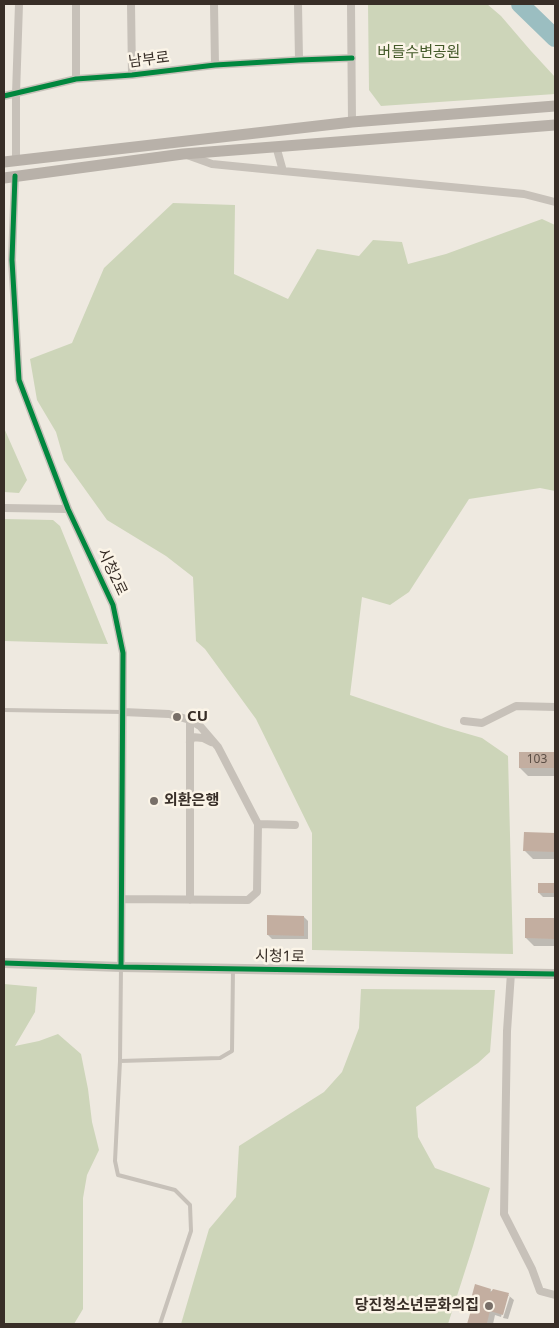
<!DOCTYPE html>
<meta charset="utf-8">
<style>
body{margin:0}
#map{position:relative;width:559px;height:1328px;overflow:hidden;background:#eee9e0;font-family:"Noto Sans",sans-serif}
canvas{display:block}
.frame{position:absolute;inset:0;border:5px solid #382e27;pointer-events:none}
</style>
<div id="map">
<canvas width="559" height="1328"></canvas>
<div class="frame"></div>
</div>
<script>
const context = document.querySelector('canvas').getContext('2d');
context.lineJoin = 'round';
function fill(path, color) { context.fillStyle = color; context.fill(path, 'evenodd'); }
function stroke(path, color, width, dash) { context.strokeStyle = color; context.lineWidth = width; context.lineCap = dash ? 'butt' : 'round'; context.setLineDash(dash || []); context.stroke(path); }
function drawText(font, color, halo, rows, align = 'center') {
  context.font = font + ' "Noto Sans","Noto Sans KR",sans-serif'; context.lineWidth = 5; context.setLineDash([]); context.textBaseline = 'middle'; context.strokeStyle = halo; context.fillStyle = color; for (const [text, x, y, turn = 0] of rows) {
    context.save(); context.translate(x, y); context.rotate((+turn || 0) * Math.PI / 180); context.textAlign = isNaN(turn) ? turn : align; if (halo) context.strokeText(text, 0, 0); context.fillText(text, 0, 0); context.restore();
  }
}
fill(new Path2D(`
 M368 4H487L501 16 531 51 555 77V94L381 106 369 90Z
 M173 203 235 205 234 274 288 299 317 249 359 256 373 240 402 242 408 264 446 254 542 219 555 225V491L540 488 469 499 409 592 390 605 362 597 350 695 444 727 482 738 508 756 513 954 312 950V833L256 719 205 649 196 641 193 577 166 556 107 520 64 460 56 432 37 400 30 359 72 343 104 268Z
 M4 428 27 480 19 493 4 492Z
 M4 519 53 520 60 526 108 644 4 641Z
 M4 984 37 987 35 1012 15 1046 39 1041 58 1034 81 1054 88 1089 92 1122 99 1150 87 1175 83 1198V1309L74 1324H4Z
 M361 989 495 990 490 1052 478 1063 416 1107 418 1137 435 1168 490 1188 473 1246 448 1324H181L209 1229 236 1197 239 1146 324 1092 342 1072 359 1028Z`), '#cdd5b9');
fill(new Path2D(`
 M520 754H555V776H528L520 768Z
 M526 833 555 834V859H533L525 851Z
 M539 884H555V897H543L539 893Z
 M304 917 308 921V939H272L268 935Z
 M527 919H555V946H534L526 938Z
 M490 1290 493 1292 508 1295 514 1300 508 1319 503 1318 510 1296H507L501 1317 495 1315 493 1324H468L475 1302 472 1299Z`), '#0003');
stroke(new Path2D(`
 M520 4 555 38`), '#9bbec1', 18);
fill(new Path2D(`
 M519 752H555V768H519Z
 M524 832 555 833V852L523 851Z
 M538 883H555V893H538Z
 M267 915 304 916V936L267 935Z
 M525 918H555V939L525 938Z
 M475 1284 491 1289 490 1292H491L493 1289 509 1293 503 1315 490 1311 487 1323 490 1324H467L474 1300 471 1299Z`), '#c3aea0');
stroke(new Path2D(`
 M4 710 123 712
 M121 967 120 1061 115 1161 118 1175 175 1190 190 1205 191 1231 160 1324
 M120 1061 220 1058 232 1051 233 969`), '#c7c1b9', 4);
stroke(new Path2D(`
 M76 4V79
 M131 4 132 75
 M214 4 215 65
 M298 4 299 60
 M351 4 352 122
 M4 96 76 79 132 75 215 65 299 60 352 58
 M276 146 283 171 524 194 555 202
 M187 155 212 164 283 171
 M16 160V94L19 4
 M15 176 12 260 19 380 68 509 113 605 123 653 121 967
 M4 508 68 509
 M464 721 482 723 516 706 555 707
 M190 742 192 737 203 738 211 742
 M258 824 295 825
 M122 899 248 900 257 892 258 824 218 747 200 726 190 720 169 714 123 712
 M190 900V720
 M511 973 507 1031 504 1214 532 1269 540 1291 555 1295`), '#c7c1b9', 8);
stroke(new Path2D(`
 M4 963 121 967 555 974`), '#c7c1b9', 10);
stroke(new Path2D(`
 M4 162 352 122 555 106
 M4 178 183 154 555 125`), '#b8b1a9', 11);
stroke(new Path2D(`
 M4 96 76 79 132 75 215 65 299 60 352 58
 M15 176 12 260 19 380 68 509 113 605 123 653 121 967
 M4 963 121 967 555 974`), '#00873e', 5);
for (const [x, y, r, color] of [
 [177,717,5,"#786f68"],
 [154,801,5,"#786f68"],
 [489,1306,5,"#786f68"]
]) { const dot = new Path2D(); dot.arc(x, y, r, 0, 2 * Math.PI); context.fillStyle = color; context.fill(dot); stroke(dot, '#fbf4e7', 2); }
drawText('12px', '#5b4e45', null, [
 ["103",537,760]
]);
drawText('15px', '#435928', '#fbf4e7', [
 ["버들수변공원",419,53]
]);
drawText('15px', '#382e27', '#fbf4e7', [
 ["남부로",149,60,-7],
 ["시청2로",112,572,65],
 ["시청1로",280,957,1]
]);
drawText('bold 15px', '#382e27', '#fbf4e7', [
 ["CU",187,717],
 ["외환은행",164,801],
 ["당진청소년문화의집",479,1306,"right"]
], 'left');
</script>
